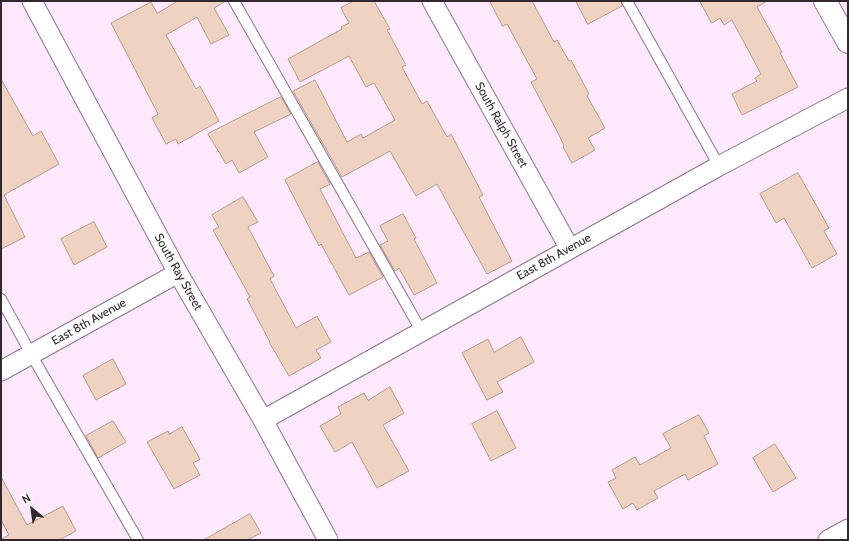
<!DOCTYPE html>
<style>
body{margin:0}
#map{position:relative;width:849px;height:541px;overflow:hidden;background:#fde9fb;font-family:Cabin,sans-serif}
canvas{display:block}
.frame{position:absolute;inset:0;border:2px solid #312830;pointer-events:none}
.north{position:absolute;left:12px;top:489px;width:40px;height:40px;-webkit-text-stroke:3px #fefefe;paint-order:stroke;rotate:331deg;font-size:11px;font-weight:700;line-height:16px;text-align:center;color:#312830}
.north::after{content:'';display:block;margin:auto;width:14px;height:18px;background:#312830;clip-path:polygon(50% 0,100% 100%,50% 72%,0 100%)}
</style>
<div id="map">
<canvas width="849" height="541"></canvas>
<div class="frame"></div>
<div class="north">N</div>
</div>
<script>
const context = document.querySelector('canvas').getContext('2d');
context.lineJoin = 'round';
function fill(path, color) { context.fillStyle = color; context.fill(path, 'evenodd'); }
function stroke(path, color, width, dash) { context.strokeStyle = color; context.lineWidth = width; context.lineCap = dash ? 'butt' : 'round'; context.setLineDash(dash || []); context.stroke(path); }
function drawText(font, color, halo, rows, align = 'center') {
  context.font = font + ' Cabin,sans-serif'; context.lineWidth = 3; context.setLineDash([]); context.textBaseline = 'middle'; context.strokeStyle = halo; context.fillStyle = color; for (const [text, x, y, turn = 0] of rows) {
    context.save(); context.translate(x, y); context.rotate((+turn || 0) * Math.PI / 180); context.textAlign = isNaN(turn) ? turn : align; if (halo) context.strokeText(text, 0, 0); context.fillText(text, 0, 0); context.restore();
  }
}
const building = new Path2D(`
 M178 1H226L214 8 229 35 211 44 197 17 166 35 196 89 200 86 219 121 178 144 176 139 166 144 152 118 158 114 111 23 151 2 157 13Z
 M354 1H374L390 29 387 30 406 65 402 67 422 104 427 101 447 137 451 134 483 195 479 197 512 261 487 274 437 184 416 196 390 151 342 177 293 91 315 80 347 142 361 134 363 138 395 120 374 83 366 87 349 56 300 82 288 59 342 29 341 27 349 23 341 8Z
 M490 1H532L554 42 557 40 569 61 571 60 589 94 587 96 605 128 588 138 595 150 572 163 563 147 564 146 559 135 531 82 537 79 507 24 503 26Z
 M576 1H621L622 6 588 24Z
 M700 1H767L757 7 782 52 780 53 798 87 742 115 732 94 757 81 755 78 761 74 732 20 724 25 720 18 712 23Z
 M1 79 33 136 41 131 59 164 4 195 25 237 1 249Z
 M281 97 291 114 254 132 268 157 239 173 232 160 226 164 208 134Z
 M318 162 330 184 320 189 356 258 369 252 383 277 349 295 321 244 319 246 285 180Z
 M798 173 829 228 824 231 837 254 812 268 784 218 776 223 760 194Z
 M243 197 258 222 248 227 274 276 270 279 296 328 317 316 331 342 316 350 321 358 289 376 269 342H270L247 299 250 297 213 230 219 227 212 215Z
 M403 214 416 238 414 239 437 283 414 295 399 268 395 271 380 245 388 241 380 226Z
 M94 222 107 247 74 265 61 239Z
 M521 337 534 362 497 382 503 392 487 400 462 353 488 339 494 352Z
 M113 359 126 384 96 400 83 376Z
 M390 387 404 413 383 425 409 471 377 488 352 442 335 452 320 426 341 414 338 407 364 393 368 400Z
 M497 411 516 448 491 461 472 424Z
 M699 415 709 433 704 436 718 464 688 480 685 474 654 491 658 498 637 510 633 503 623 509 608 482 616 478 612 470 635 457 640 465 671 448 663 434Z
 M113 421 126 442 98 458 86 436Z
 M182 427 200 459 193 463 200 475 174 489 147 442 168 431 169 434Z
 M775 444 796 478 773 492 753 458Z
 M1 477 27 525 63 506 76 531 59 540H1V539L9 535 1 520Z
 M250 514 261 533 247 540H204Z`);
fill(building, '#f0d2c2');
stroke(building, '#b5998a', 1);
const service = new Path2D(`
 M234 1 422 332
 M627 1 719 166
 M1 299 31 354 138 540`);
const minor = new Path2D(`
 M32 1 178 273 263 420 328 540
 M432 1 570 249
 M1 371 178 273
 M263 420 719 166 848 98
 M828 540 848 529`);
const secondary = new Path2D(`
 M825 1 848 42`);
stroke(service, '#8c7689', 12);
stroke(minor, '#8c7689', 21);
stroke(secondary, '#8c7689', 24);
stroke(service, '#fff', 10);
stroke(minor, '#fff', 19);
stroke(secondary, '#fff', 22);
drawText('12px', '#312830', '#fefefe', [
 ["South Ralph Street",501,125,61],
 ["East 8th Avenue",554,257,-29],
 ["South Ray Street",178,272,61],
 ["East 8th Avenue",89,322,-29]
]);
</script>
